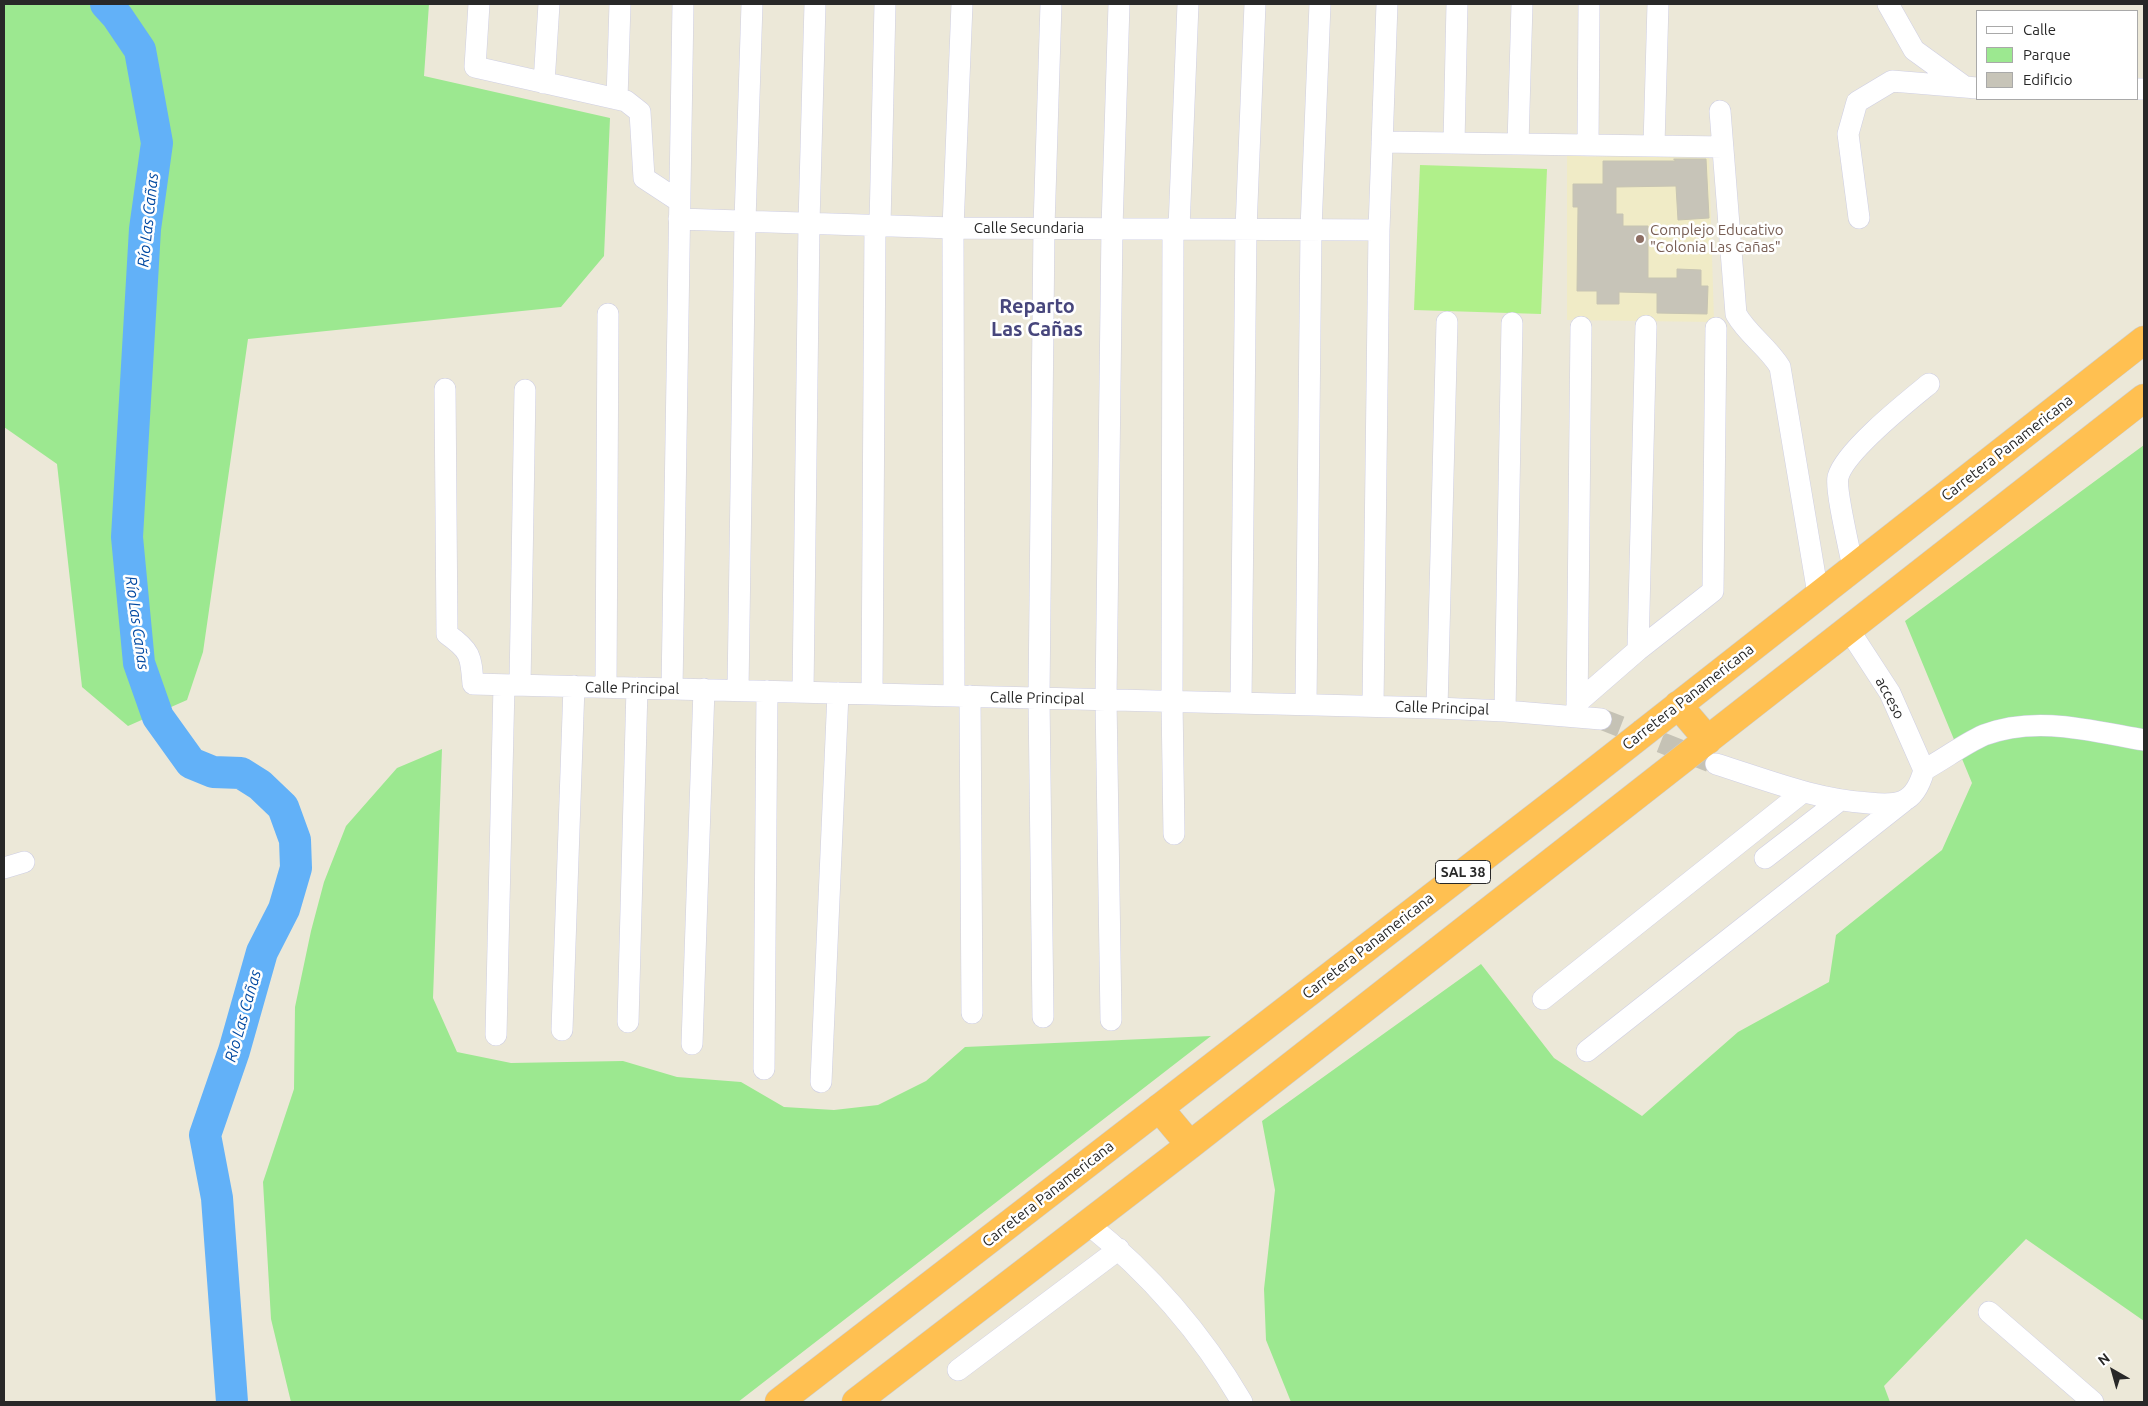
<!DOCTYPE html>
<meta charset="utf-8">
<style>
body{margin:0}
#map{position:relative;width:2148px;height:1406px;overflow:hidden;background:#ece8d8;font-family:Ubuntu,sans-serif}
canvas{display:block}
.frame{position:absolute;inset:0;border:5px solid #282828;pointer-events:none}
.legend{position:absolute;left:1976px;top:10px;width:162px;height:90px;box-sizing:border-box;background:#fff;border:1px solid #a9a9a9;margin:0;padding:6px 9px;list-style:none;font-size:15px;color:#282828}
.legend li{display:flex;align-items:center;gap:10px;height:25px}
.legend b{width:25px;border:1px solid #a9a9a9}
.north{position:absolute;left:2088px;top:1346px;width:50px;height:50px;-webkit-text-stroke:4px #fff;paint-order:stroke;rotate:322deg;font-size:14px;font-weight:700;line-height:20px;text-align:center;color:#282828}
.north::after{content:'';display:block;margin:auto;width:18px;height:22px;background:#282828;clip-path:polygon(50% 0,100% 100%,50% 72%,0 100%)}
</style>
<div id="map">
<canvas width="2148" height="1406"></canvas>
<div class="frame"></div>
<ul class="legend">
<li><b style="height:6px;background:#fff"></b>Calle</li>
<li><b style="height:14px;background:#9ce890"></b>Parque</li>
<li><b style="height:14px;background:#c7c4b8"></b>Edificio</li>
</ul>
<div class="north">N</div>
</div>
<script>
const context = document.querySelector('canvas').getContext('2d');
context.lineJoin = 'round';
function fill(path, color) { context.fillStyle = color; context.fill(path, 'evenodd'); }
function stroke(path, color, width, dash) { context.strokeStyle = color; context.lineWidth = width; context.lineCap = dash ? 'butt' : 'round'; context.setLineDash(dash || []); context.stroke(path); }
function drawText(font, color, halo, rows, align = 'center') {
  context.font = font + ' Ubuntu,sans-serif'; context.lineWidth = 5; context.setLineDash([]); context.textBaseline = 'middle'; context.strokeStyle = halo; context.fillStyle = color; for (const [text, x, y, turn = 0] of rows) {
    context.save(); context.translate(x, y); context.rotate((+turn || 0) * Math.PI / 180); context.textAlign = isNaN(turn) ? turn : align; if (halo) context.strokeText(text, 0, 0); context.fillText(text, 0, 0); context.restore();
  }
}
fill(new Path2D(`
 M1709 154 1714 322 1567 320V155L1588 157Z`), '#f0ebc6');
fill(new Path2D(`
 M4 4H429L424 76 610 118 604 256 561 307 248 339 203 652 187 700 128 726 82 687 57 464 4 427Z
 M2144 445V1321L2026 1239 1884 1386 1890 1402H1291L1266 1340 1264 1289 1275 1190 1262 1121 1481 964 1554 1058 1642 1116 1738 1032 1829 982 1836 935 1942 850 1972 783 1905 621Z
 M442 749 433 998 457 1052 511 1063 623 1061 677 1077 741 1082 784 1107 834 1110 878 1105 926 1081 965 1047 1211 1036 738 1402H291L271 1319 263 1182 294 1089 295 1007 311 931 324 882 346 826 397 768Z`), '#9ce890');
fill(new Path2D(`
 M1420 165 1547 169 1541 314 1414 310Z`), '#b0f08a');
stroke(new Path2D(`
 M106 4 117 16 140 50 157 143 145 229 127 537 139 663 158 717 191 763 213 772 241 773 260 785 283 807 295 840 296 868 284 909 262 952 234 1051 205 1135 217 1198 232 1402`), '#62b1f8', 32);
const building = new Path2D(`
 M1674 159H1706L1709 218 1678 220 1676 186 1616 187V214H1623V226H1648V278H1677V269L1701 270V286H1708L1707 314 1657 313V293L1619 292V304H1597V291H1577L1578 207H1573V184H1603V161H1675Z`);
fill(building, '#c7c4b8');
stroke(building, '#c7c4b2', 1);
stroke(new Path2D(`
 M1601 719 1716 764`), '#c5c2b5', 21, [21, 11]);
const minor = new Path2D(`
 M479 4 475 67 626 101 640 112 644 178 679 201
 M1888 4 1914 50 1965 87
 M544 83 549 4
 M2137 89H2144
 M617 99 620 4
 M1720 111 1736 314C1748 335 1768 347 1780 367L1818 594
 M1382 142 1723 147
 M1454 143 1457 4
 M1518 144 1522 4
 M1588 145 1589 4
 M1654 145 1658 4
 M1859 218 1848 134 1857 102 1892 81 1977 88
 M679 219 953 228 1379 230
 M880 225 885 4
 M1173 228 1172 701 1174 834
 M1179 228 1188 4
 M445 389 447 634C471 651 471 656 473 684L1437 708 1505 711 1601 719
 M1853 568C1850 551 1835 490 1838 477 1845 451 1907 402 1929 384
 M1849 630 1890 693 1924 770
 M1638 650 1713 591 1716 328
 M520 685 525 390
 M606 687 608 314
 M672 689 683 4
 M738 690 745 221 752 4
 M803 692 809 223 815 4
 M872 693 875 225
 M954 696 953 228 962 4
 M970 696 972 1013
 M1241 703 1246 229 1255 4
 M1577 703 1638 650 1646 326
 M1306 704 1311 229 1320 4
 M1373 706 1379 230 1387 4
 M1437 708 1447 322
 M1505 711 1512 323
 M1577 712 1581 327
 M1716 764C1767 780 1816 800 1869 803 1879 804 1894 805 1903 801 1915 796 1921 781 1924 770
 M1924 770C1944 759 1964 744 1984 735 2036 715 2092 731 2144 740
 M1765 858 1839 801
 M4 868 24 862
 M1543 999 1803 792
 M1043 1017 1039 697 1044 227 1051 4
 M1111 1020 1106 699 1112 228 1119 4
 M628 1022 637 688
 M562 1030 574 686
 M496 1035 504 685
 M692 1044 704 689
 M1587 1051 1904 801
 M764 1069 767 691
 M821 1082 838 693
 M1088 1224C1149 1273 1202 1334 1242 1402
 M1989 1312 2093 1402
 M958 1370 1119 1249`);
const highway = new Path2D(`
 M1678 705 1708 740
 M1159 1108 1190 1145
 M779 1402 1568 792 2144 340
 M856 1402 1190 1145 2144 398`);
stroke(minor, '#cecee3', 22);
stroke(highway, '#cbcbcb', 29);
stroke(minor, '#fff', 21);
stroke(highway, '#ffc051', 28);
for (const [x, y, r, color] of [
 [1640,239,5,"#8d6e63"]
]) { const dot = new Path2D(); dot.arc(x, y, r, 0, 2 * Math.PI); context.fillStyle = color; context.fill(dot); stroke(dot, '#fff', 2); }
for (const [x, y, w] of [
 [1463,872,55]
]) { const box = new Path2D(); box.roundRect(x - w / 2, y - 11.5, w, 23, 4); context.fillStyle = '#fff'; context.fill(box); stroke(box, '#282828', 1); }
drawText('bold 14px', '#282828', null, [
 ["SAL 38",1463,872]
]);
drawText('15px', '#282828', '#fff', [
 ["Calle Secundaria",1029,228],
 ["Carretera Panamericana",2007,448,-38],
 ["Calle Principal",632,688,1],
 ["Carretera Panamericana",1688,697,-38],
 ["Calle Principal",1037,698,1],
 ["acceso",1890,698,62],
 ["Calle Principal",1442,708,2],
 ["Carretera Panamericana",1368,946,-38],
 ["Carretera Panamericana",1048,1194,-38]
]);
drawText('15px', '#785e54', '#fff', [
 ["Complejo Educativo",1650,230],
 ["\"Colonia Las Cañas\"",1650,247]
], 'left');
drawText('italic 16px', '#034aa2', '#fff', [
 ["Río Las Cañas",148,220,-84],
 ["Río Las Cañas",137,623,82],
 ["Río Las Cañas",243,1016,-74]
]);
drawText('bold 20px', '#47467c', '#fff', [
 ["Reparto",1037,306],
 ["Las Cañas",1037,329]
]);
</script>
